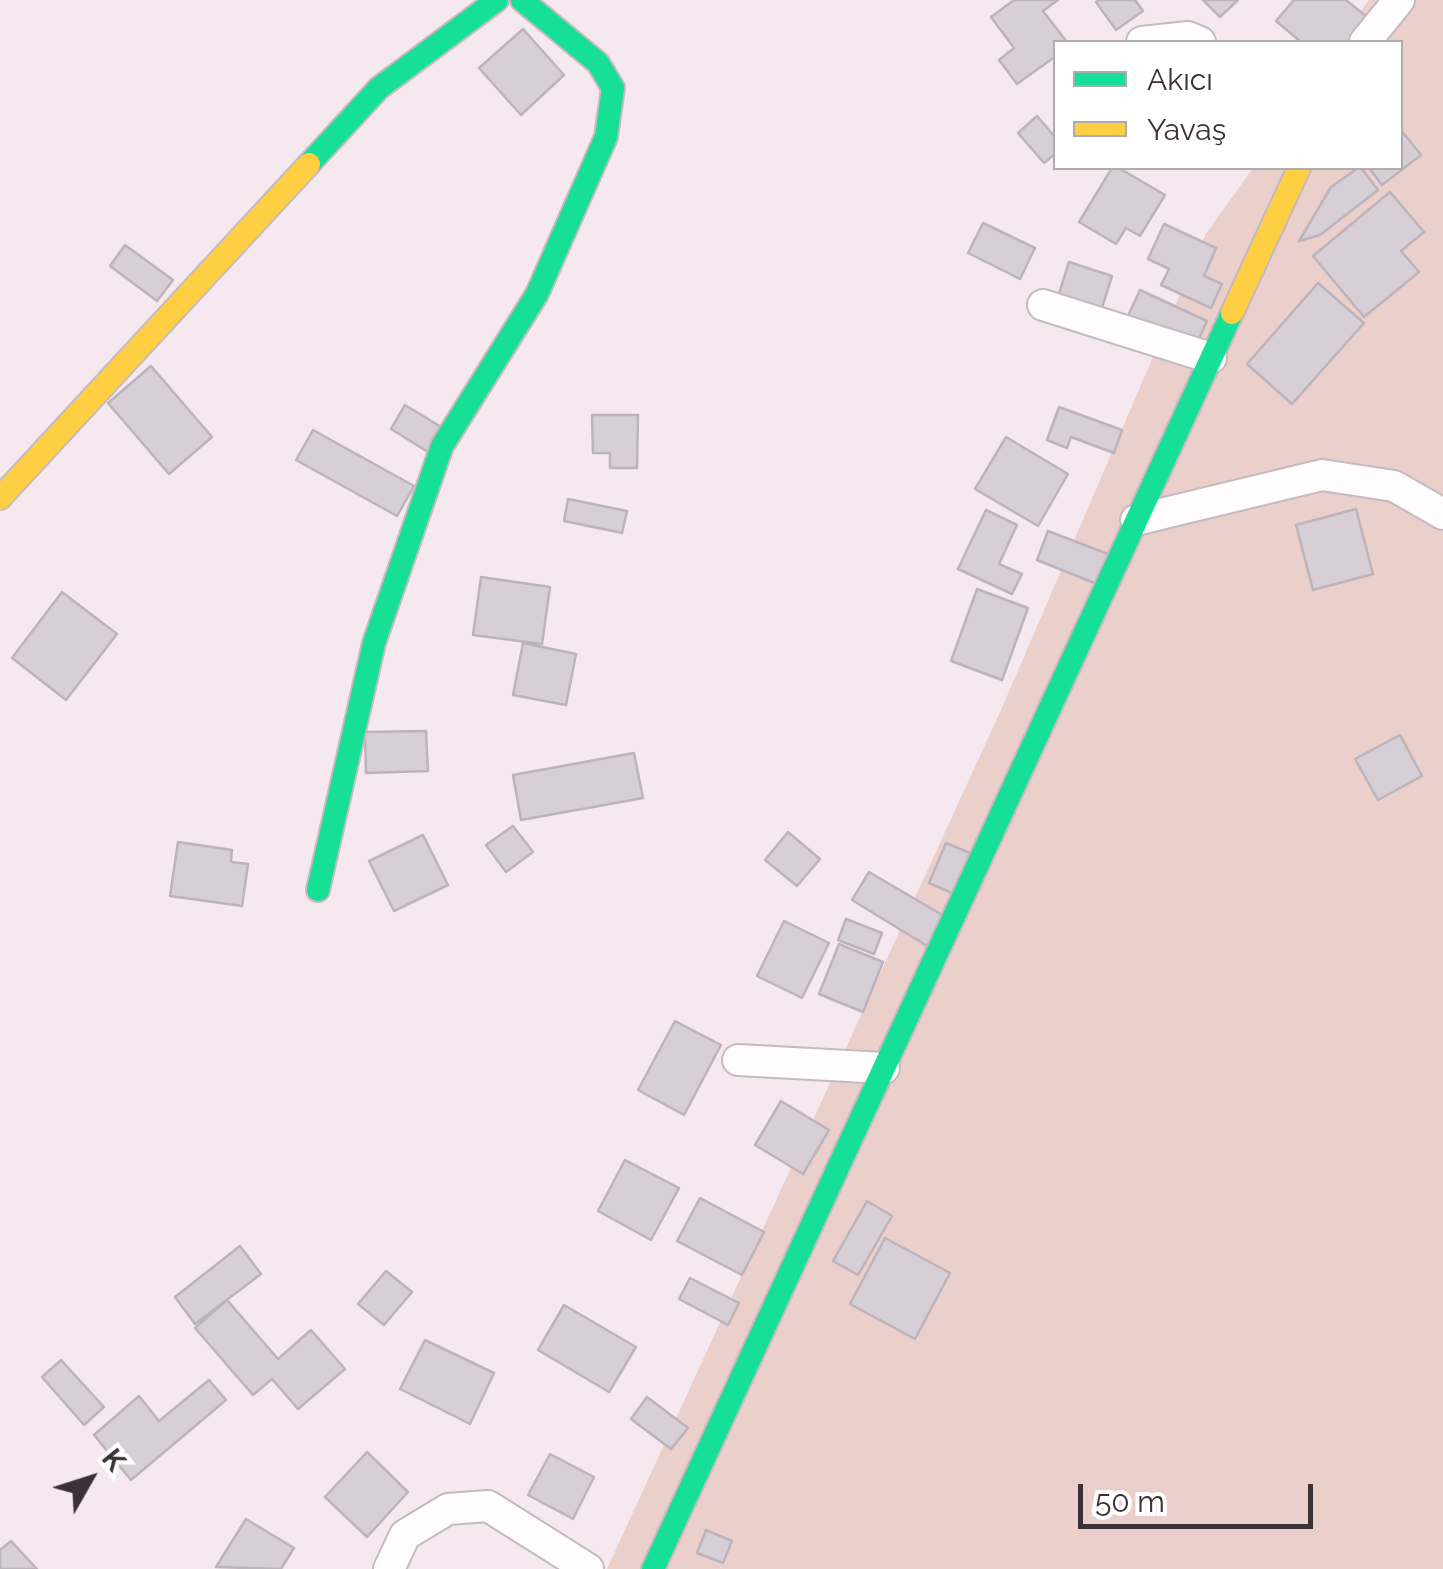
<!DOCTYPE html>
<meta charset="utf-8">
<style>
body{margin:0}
#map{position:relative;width:1443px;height:1569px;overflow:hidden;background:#f5e8ee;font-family:Raleway,sans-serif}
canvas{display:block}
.legend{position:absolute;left:1053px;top:40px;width:350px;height:130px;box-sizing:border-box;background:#fff;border:2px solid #b0acae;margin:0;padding:12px 18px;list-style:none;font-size:30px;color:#3a3035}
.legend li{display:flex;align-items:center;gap:20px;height:50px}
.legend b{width:50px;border:2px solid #b0acae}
.north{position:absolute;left:40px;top:1429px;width:100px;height:100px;-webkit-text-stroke:8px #fff;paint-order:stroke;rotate:51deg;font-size:28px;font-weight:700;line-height:40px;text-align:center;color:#3a3035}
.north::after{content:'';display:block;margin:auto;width:35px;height:45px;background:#3a3035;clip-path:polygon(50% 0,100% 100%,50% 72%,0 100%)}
.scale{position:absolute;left:1078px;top:1484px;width:235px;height:45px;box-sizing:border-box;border:5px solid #3a3035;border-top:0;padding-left:12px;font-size:30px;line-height:35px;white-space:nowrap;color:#3a3035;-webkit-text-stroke:8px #fff;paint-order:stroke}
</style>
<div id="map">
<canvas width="1443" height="1569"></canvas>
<ul class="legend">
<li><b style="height:12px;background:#16e098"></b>Akıcı</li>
<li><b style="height:12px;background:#ffcf43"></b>Yavaş</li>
</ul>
<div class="north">K</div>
<div class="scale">50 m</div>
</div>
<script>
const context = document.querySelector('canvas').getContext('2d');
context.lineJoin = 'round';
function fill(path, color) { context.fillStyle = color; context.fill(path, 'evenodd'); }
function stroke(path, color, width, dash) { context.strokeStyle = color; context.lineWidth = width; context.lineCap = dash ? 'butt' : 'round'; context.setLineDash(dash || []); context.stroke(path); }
fill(new Path2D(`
 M1369 0H1443V1569H607L1001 710 1206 234 1253 168H1400V42H1339Z`), '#eacfcb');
const building = new Path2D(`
 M1014 0H1058L1043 11 1067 42H1056V56L1017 84 999 60 1014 48 991 17Z
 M1099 0H1135L1143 11 1116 30 1096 2Z
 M1203 0H1238L1220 17Z
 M1294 0H1346L1372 21 1354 42H1301L1276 21Z
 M523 29 564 75 521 115 479 68Z
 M1037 116 1056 138V153L1044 163 1018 133Z
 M1400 129 1421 155 1382 185 1369 168H1400Z
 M1112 168H1119L1165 195 1140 236 1126 228 1116 244 1079 222Z
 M1358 168H1361L1378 190 1320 235 1299 241 1331 187Z
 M1390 192 1424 232 1401 251 1419 272 1364 317 1313 256Z
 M983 223 1035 248 1020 279 968 253Z
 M1164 224 1216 248 1204 276 1222 284 1211 308 1161 285 1169 269 1148 259Z
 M125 245 173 280 157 301 110 266Z
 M1069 262 1112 276 1100 314 1057 300Z
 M1318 283 1364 323 1292 404 1247 364Z
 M1140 290 1207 321 1194 349 1127 318Z
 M151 366 212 437 169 474 108 403Z
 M405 405 443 428 428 452 391 429Z
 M1059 407 1122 430 1114 453 1071 437 1067 448 1047 440Z
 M592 415H638L637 468H610V453H593Z
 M313 430 414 486 397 516 296 460Z
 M1006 437 1068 474 1038 526 975 489Z
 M568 499 627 511 622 533 564 521Z
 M1356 509 1373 574 1313 590 1296 525Z
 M986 510 1017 525 999 564 1022 574 1012 594 958 569Z
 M1048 531 1108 554 1097 584 1037 560Z
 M481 577 550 587 542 644 473 635Z
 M977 589 1028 608 1002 680 951 661Z
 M62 592 117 634 66 700 12 658Z
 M523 643 576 654 566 705 513 695Z
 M426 731 428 771 366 773 365 732Z
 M1400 735 1422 776 1378 800 1355 759Z
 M634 753 643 798 521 820 513 775Z
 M513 826 533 852 506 872 486 845Z
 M788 832 820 859 797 886 765 860Z
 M423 835 448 885 394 911 369 861Z
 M178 842 232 850 231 862 248 864 242 906 170 896Z
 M946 843 970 853 952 893 929 883Z
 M869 872 944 916 927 946 852 900Z
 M846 919 882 933 874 954 838 940Z
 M784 921 829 943 802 998 757 976Z
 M839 944 883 962 863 1012 819 994Z
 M675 1021 721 1045 684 1115 638 1090Z
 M781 1101 829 1130 803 1174 755 1145Z
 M625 1160 679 1188 651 1240 598 1211Z
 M700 1198 764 1232 742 1275 677 1241Z
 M867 1201 892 1216 858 1275 833 1261Z
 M885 1238 950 1273 915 1339 850 1304Z
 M240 1246 261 1274 195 1324 175 1297Z
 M386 1271 412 1292 384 1325 358 1304Z
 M690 1278 739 1303 728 1325 679 1299Z
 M227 1300 278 1359 311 1330 345 1369 298 1409 272 1379 253 1395 195 1328Z
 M564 1305 636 1347 609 1392 538 1350Z
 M425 1340 494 1373 470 1424 400 1389Z
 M61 1360 104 1407 84 1425 42 1377Z
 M209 1380 226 1400 131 1480 94 1435 139 1396 159 1421Z
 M647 1397 688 1428 671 1449 631 1419Z
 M367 1452 408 1492 367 1537 325 1497Z
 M550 1454 594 1477 573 1519 528 1495Z
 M246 1519 294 1548 281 1569 216 1567Z
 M706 1530 732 1541 723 1563 697 1553Z
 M11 1541 37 1569H0V1550Z`);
fill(building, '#d8cfd6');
stroke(building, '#bcb4ba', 2.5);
const street = new Path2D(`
 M1142 42 1188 37 1200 42
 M1365 42 1399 0
 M1043 305 1211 358
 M1136 520 1322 475 1394 486 1443 514
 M738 1060 884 1068
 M389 1569 405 1535 448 1509 488 1506 588 1569`);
const fast = new Path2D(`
 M309 164 379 88 497 0
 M318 890 374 643 442 446 537 294 606 137 613 88 598 63 522 0
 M653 1569 1232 313`);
const slow = new Path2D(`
 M1232 313 1299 168
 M0 498 309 164`);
stroke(street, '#c5babf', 34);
stroke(fast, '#c5babf', 26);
stroke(slow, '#c5babf', 26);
stroke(street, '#fefcfc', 30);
stroke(fast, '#16e098', 22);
stroke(slow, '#ffcf43', 22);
</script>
